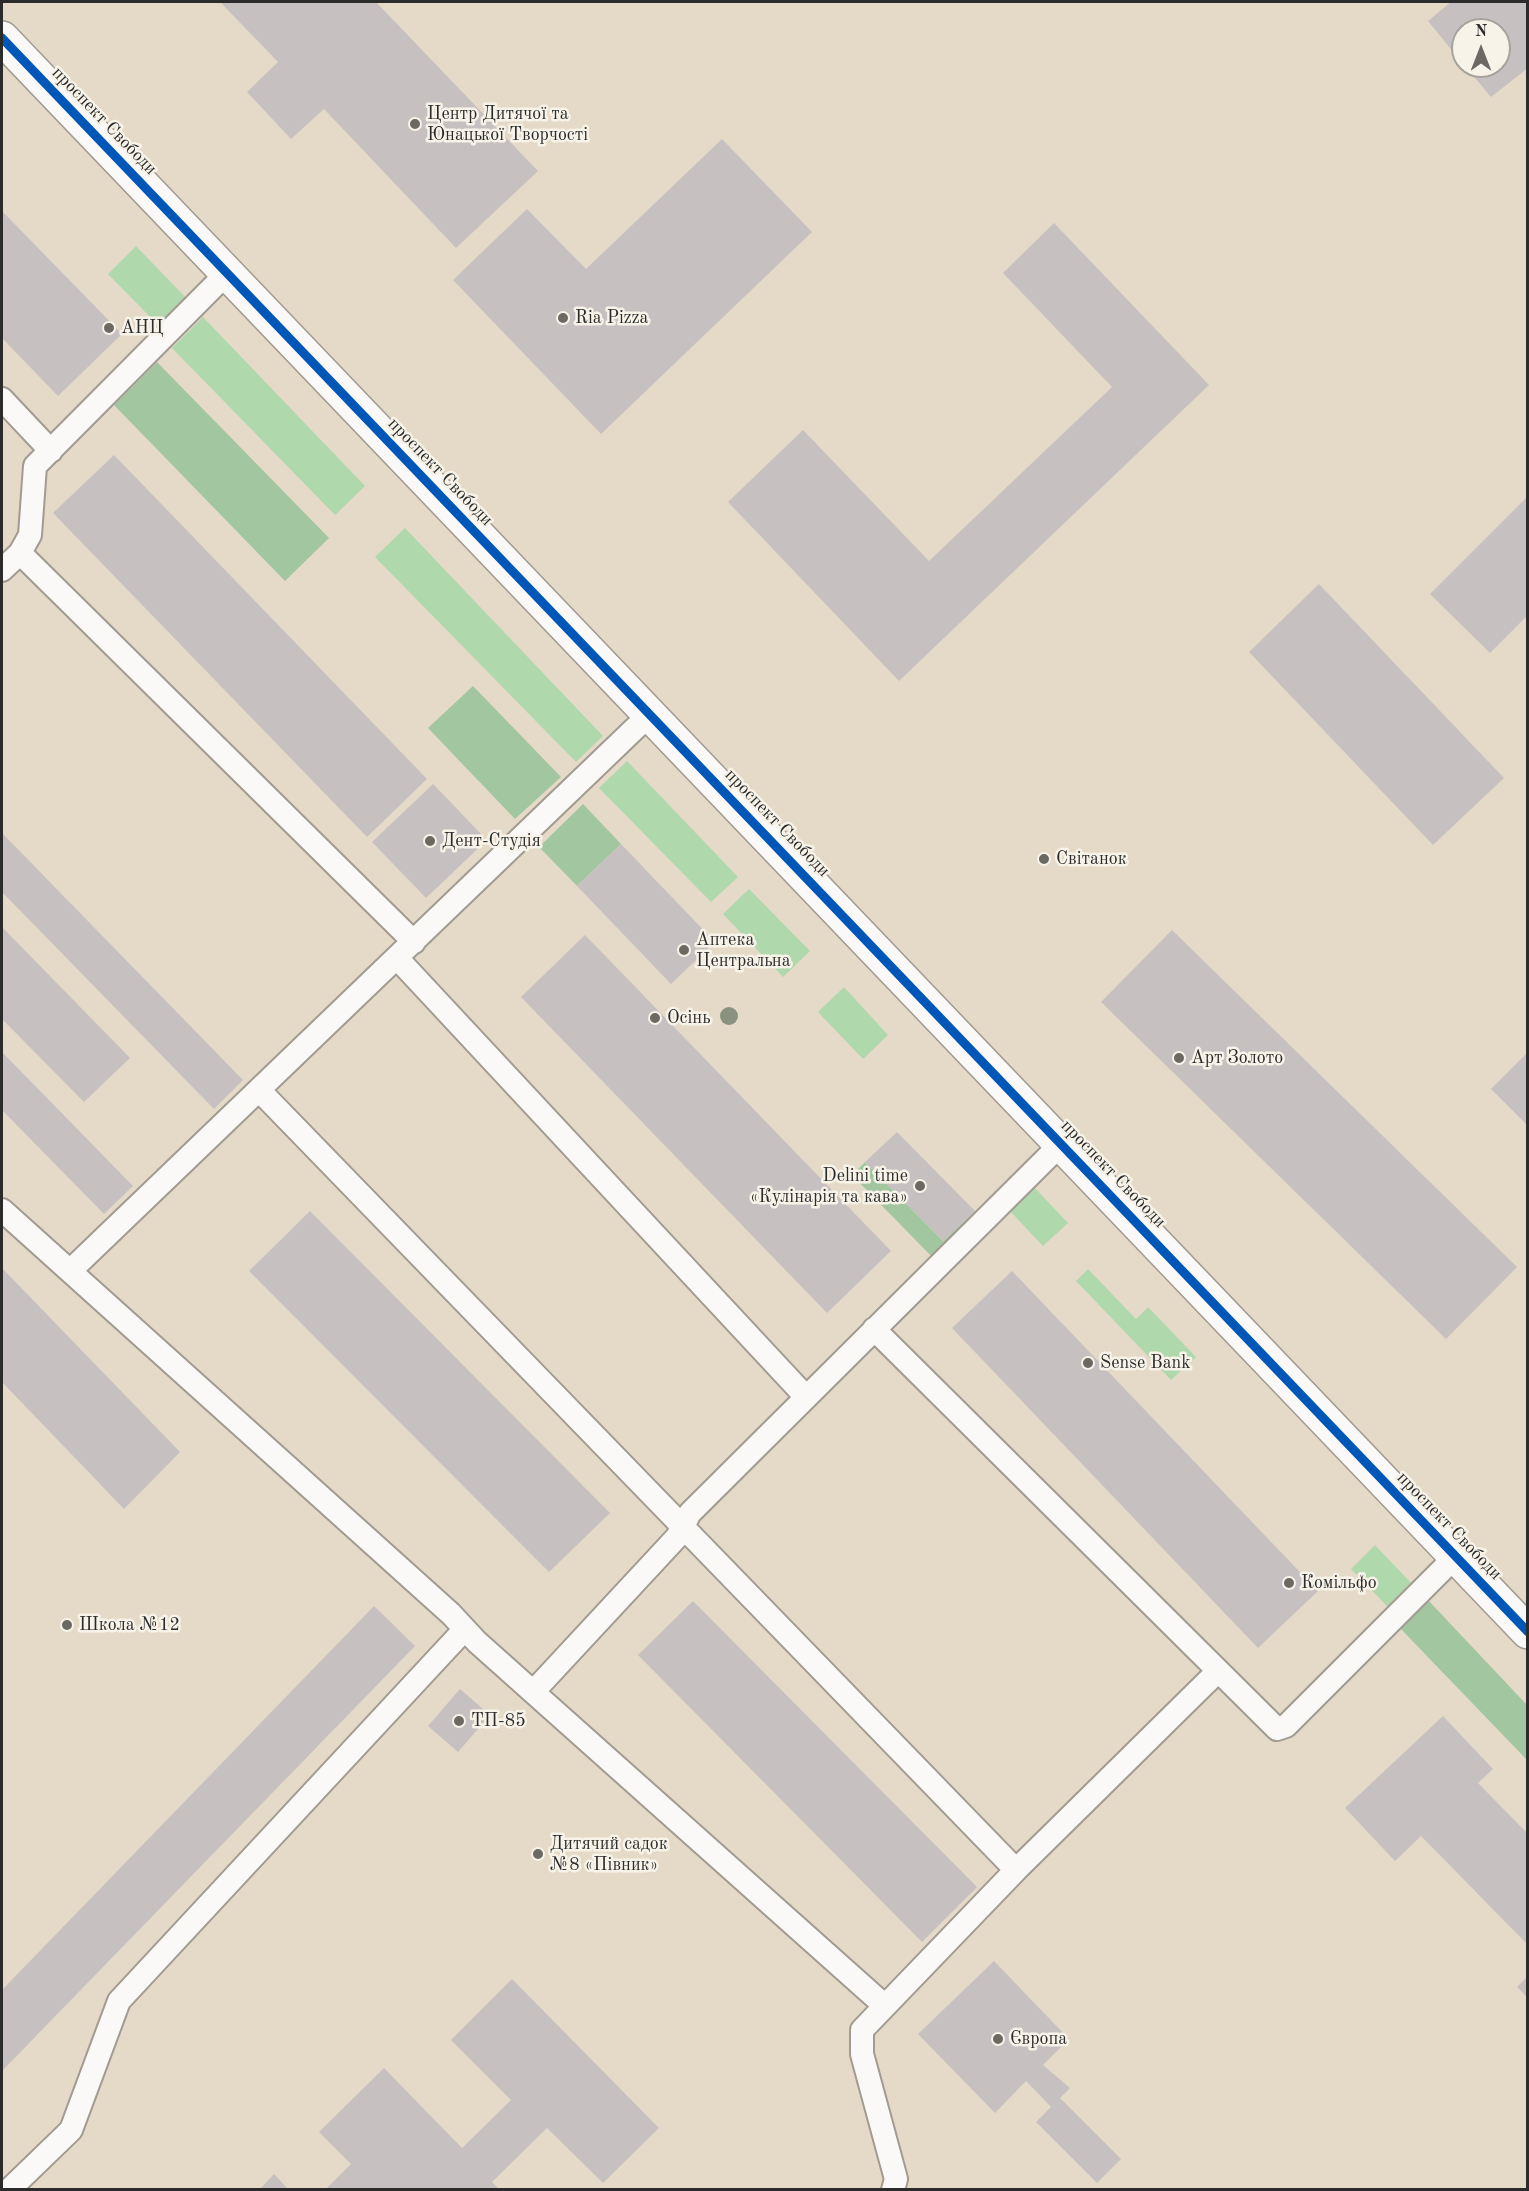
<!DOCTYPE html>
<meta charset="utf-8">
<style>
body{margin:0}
#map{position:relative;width:1529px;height:2191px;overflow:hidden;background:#e5d9c8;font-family:"Old Standard TT",serif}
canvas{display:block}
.frame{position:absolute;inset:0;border:3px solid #2b2b2b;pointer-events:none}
.north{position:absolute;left:1451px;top:18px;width:60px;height:60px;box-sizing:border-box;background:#f7f3e8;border:2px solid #a5a39c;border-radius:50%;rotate:0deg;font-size:16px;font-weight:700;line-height:24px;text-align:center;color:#2b2b2b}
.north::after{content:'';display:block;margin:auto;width:21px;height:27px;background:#6c6862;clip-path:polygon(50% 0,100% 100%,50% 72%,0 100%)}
</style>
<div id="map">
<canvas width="1529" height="2191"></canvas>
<div class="frame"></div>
<div class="north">N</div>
</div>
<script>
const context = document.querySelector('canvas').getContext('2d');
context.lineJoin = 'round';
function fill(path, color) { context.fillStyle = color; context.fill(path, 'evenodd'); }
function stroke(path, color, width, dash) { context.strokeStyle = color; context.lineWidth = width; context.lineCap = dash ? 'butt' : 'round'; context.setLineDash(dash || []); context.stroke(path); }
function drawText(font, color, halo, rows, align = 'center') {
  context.font = font + ' "Old Standard TT",serif'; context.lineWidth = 5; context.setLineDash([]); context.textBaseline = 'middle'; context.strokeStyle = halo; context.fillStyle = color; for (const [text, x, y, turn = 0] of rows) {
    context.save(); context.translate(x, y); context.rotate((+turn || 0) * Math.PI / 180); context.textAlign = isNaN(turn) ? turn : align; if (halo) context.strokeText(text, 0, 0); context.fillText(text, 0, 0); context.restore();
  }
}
fill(new Path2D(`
 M136 246 187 299 160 327 108 274Z
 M203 317 365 486 335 515 172 348Z
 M405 528 603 736 576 762 375 557Z
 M627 761 738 877 711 902 599 788Z
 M749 889 810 951 783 977 723 914Z
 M844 987 888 1035 863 1059 818 1012Z
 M1033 1186 1068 1223 1043 1246 1009 1210Z
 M1088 1269 1136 1319 1148 1307 1196 1357 1171 1380 1076 1281Z
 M1375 1545 1413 1585 1389 1608 1351 1569Z`), '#b0d8ad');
fill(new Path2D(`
 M157 362 329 538 285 581 114 405Z
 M473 686 561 777 515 819 428 728Z
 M583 804 621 844 577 886 539 847Z
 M865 1162 943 1241 975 1211 978 1214 934 1259 852 1175Z
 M1427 1599 1527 1705V1760L1399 1627Z`), '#a2c7a0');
fill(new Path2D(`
 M220 2H376L538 171 456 248 324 109 291 139 247 92 278 62Z
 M1451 2H1528V68L1491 97 1465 66H1499V30H1463V64L1428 21Z
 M722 139 812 232 601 434 453 280 527 209 586 269Z
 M2 211 122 334 58 396 2 338Z
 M1054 223 1209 385 899 681 728 502 803 430 929 561 1112 387 1003 273Z
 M114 455 427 779 367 837 53 513Z
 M1528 496V615L1490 653 1430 594Z
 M1319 584 1504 778 1433 845 1249 652Z
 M433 784 487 840 426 898 372 842Z
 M2 833 243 1080 214 1109 2 892Z
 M621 844 715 942 671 984 577 886Z
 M2 927 130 1058 84 1102 2 1019Z
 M1172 930 1517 1267 1446 1339 1101 1002Z
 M585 935 891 1251 827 1313 521 997Z
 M2 1052 133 1186 104 1214 2 1110Z
 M1528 1052V1126L1491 1089Z
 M897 1132 975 1211 943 1241 865 1162Z
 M310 1211 610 1513 549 1572 249 1271Z
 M2 1268 180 1452 124 1509 2 1382Z
 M1012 1271 1318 1591 1258 1648 952 1328Z
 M693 1601 977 1887 922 1942 638 1655Z
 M374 1606 415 1646 2 2071V1990Z
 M460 1689 490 1715 458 1752 428 1726Z
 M1443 1716 1493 1769 1478 1783 1528 1834V1945L1421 1836 1395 1861 1345 1808Z
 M994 1961 1069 2039 1043 2065 1070 2088 1060 2098 1121 2159 1097 2183 1036 2122 1051 2107 1026 2081 995 2113 918 2034Z
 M1528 1976V1998L1517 1987Z
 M512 1979 659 2128 603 2183 547 2128 492 2182 500 2190H325L351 2164 319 2132 384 2068 462 2148 511 2100 451 2040Z
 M274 2174 289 2190H259Z`), '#c7c0c0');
const service = new Path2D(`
 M2 399 51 451
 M20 553 414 942
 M2 570 20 553 30 535 35 466 227 273
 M397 958 806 1397
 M259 1090 1016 1870
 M2 1210 451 1614 477 1642 533 1692 885 2006
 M70 1271 650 714
 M874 1329 1277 1729 1286 1726 1455 1557
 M533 1692 677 1537 690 1513 1061 1144
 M9 2190 71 2130 119 2001 465 1629
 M893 2190 896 2179 862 2054V2030L1016 1870 1218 1671`);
const minor = new Path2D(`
 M2 38 1528 1632`);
stroke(service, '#a19b91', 26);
stroke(minor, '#a19b91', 36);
stroke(service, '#fbf9f7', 22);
stroke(minor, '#fbf9f7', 33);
stroke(new Path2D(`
 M2 38 1528 1632`), '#0057b8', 9);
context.fillStyle = '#8b9180';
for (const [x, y] of [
 [729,1016]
]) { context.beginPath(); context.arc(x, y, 9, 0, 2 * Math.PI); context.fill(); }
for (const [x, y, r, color] of [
 [415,124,6,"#6c6862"],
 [563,318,6,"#6c6862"],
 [109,328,6,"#6c6862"],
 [430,841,6,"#6c6862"],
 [1044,859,6,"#6c6862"],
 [684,950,6,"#6c6862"],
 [655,1018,6,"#6c6862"],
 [1179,1058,6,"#6c6862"],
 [920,1186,6,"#6c6862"],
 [1088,1363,6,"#6c6862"],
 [1289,1583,6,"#6c6862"],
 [67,1625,6,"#6c6862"],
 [459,1721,6,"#6c6862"],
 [538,1854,6,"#6c6862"],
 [998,2039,6,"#6c6862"]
]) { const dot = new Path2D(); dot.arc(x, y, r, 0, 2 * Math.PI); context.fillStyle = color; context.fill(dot); stroke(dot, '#f7f3e8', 2); }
drawText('18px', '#2b2b2b', '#f7f3e8', [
 ["Центр Дитячої та",427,114],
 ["Юнацької Творчості",427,135],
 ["Ria Pizza",575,318],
 ["АНЦ",121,328],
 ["Дент-Студія",442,841],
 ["Свiтанок",1056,859],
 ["Аптека",696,940],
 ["Центральна",696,961],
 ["Осінь",667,1018],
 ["Арт Золото",1191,1058],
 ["Delini time",908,1176,"right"],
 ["«Кулінарія та кава»",908,1197,"right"],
 ["Sense Bank",1100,1363],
 ["Комільфо",1301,1583],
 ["Школа №12",79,1625],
 ["ТП-85",471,1721],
 ["Дитячий садок",550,1844],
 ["№8 «Півник»",550,1865],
 ["Європа",1010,2039]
], 'left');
drawText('18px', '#2b2b2b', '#f7f3e8', [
 ["проспект Свободи",104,121,46],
 ["проспект Свободи",440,472,46],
 ["проспект Свободи",777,823,46],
 ["проспект Свободи",1113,1174,46],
 ["проспект Свободи",1449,1526,46]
]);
</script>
